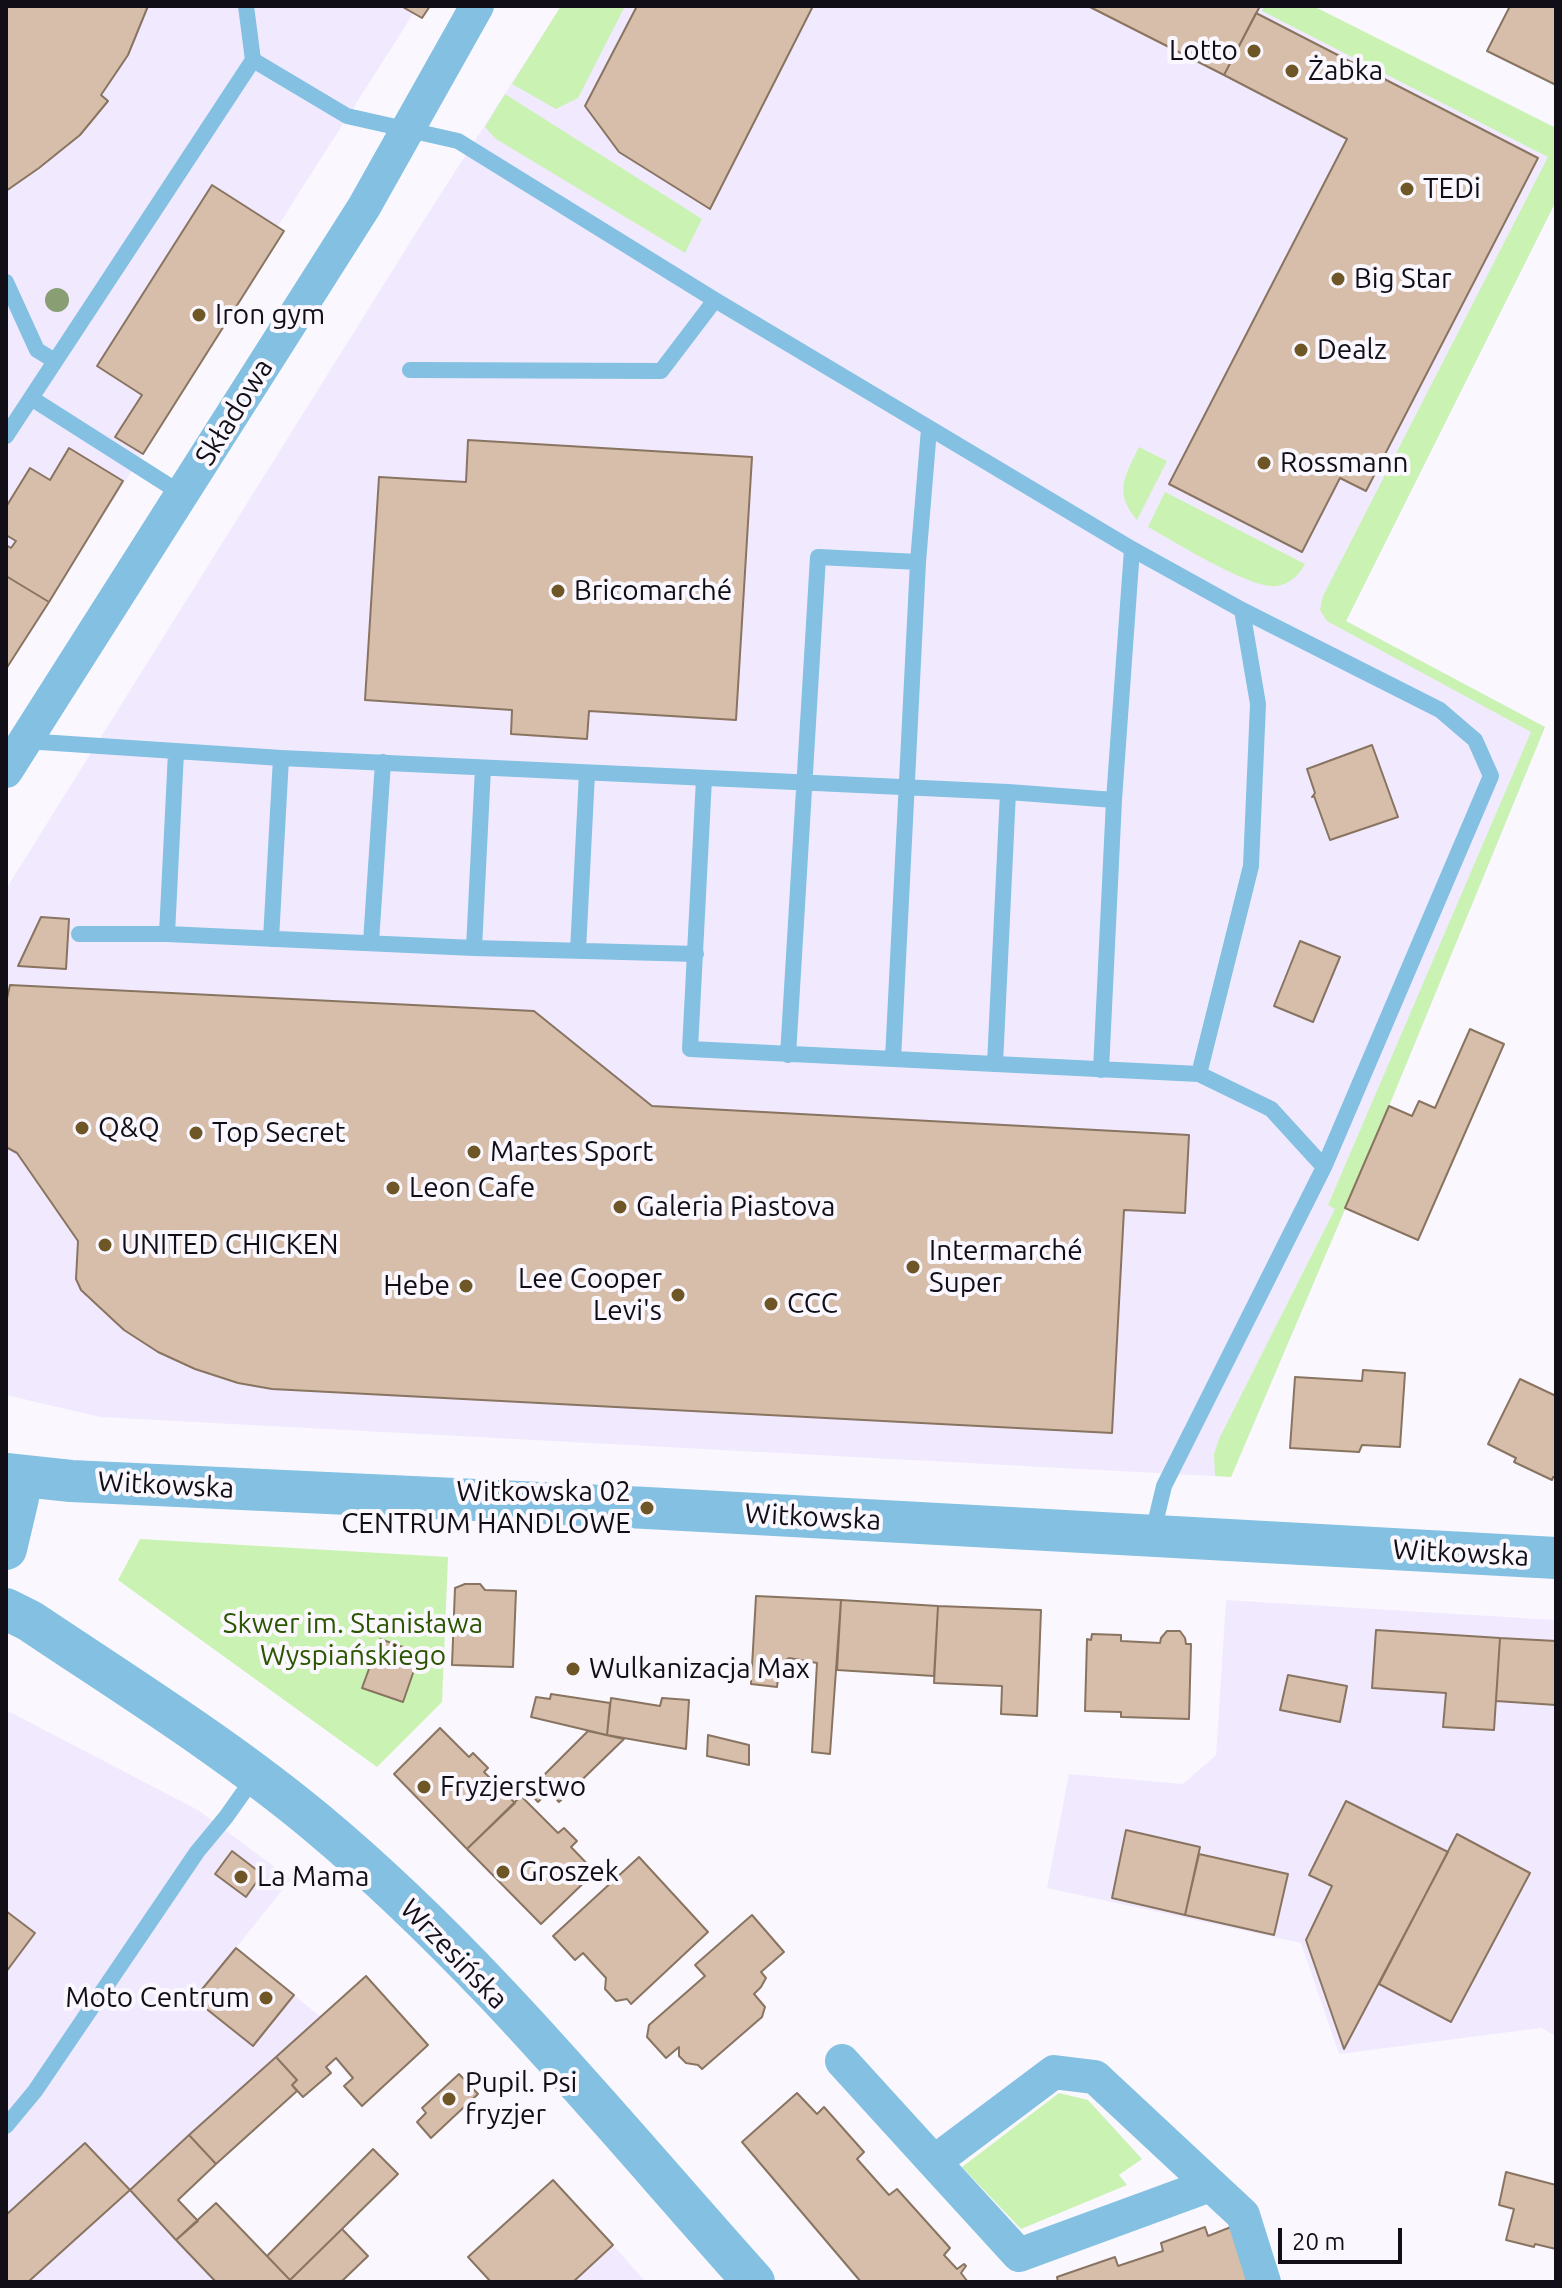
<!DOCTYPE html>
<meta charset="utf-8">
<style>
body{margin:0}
#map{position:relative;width:1562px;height:2288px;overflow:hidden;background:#faf8fe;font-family:Ubuntu,sans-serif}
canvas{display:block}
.frame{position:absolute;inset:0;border:8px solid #110e17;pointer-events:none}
.scale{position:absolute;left:1278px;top:2228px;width:124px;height:36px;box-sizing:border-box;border:4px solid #110e17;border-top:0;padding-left:10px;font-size:24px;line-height:28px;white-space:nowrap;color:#110e17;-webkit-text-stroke:6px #faf8fe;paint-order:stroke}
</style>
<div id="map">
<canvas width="1562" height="2288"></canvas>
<div class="frame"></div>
<div class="scale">20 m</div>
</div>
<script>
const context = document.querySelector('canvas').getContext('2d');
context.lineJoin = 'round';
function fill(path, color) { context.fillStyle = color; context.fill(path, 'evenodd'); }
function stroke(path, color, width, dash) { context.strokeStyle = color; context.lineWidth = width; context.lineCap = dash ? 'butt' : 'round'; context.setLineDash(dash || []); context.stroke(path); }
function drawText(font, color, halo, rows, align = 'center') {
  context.font = font + ' Ubuntu,sans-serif'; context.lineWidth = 8; context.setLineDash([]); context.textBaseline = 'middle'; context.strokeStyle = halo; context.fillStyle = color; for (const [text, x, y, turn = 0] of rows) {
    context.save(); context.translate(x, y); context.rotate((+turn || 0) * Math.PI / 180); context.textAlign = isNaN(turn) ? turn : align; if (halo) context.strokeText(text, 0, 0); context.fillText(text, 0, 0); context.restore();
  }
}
fill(new Path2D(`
 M6 6H430L422 18 413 14 278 226 284 231 6 669Z
 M561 6H1313L1556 128V201L1346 621 1545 727 1389 1106 1231 1477 100 1417 6 1395V889L424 220Z
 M1226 1600 1556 1620V2036L1541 2028 1339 2054 1301 1943 1047 1888 1069 1774 1183 1784 1216 1755Z
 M6 1710 198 1810 291 1879 236 1948 321 2017 130 2190 216 2282H6Z
 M613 2245 646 2282H573Z`), '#f1eaff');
fill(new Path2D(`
 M561 6H625L578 98 556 109 512 84Z
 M1264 6H1313L1556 128V201L1346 621 1545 727 1389 1106 1231 1477 1215 1476 1214 1454 1219 1439 1335 1209 1328 1205 1531 732 1327 621 1320 610 1323 596 1548 157 1262 11Z
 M505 94 702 219 685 253 496 139 485 127Z
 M1139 447 1167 461 1137 520C1113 492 1125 476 1139 447Z
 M1165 492 1305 564C1299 575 1290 584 1277 586 1251 590 1174 541 1148 527Z
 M140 1539 448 1557 442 1702 377 1767 118 1580Z
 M1059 2093 1088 2100 1142 2159 1119 2175 1127 2185 1021 2229 962 2167Z`), '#caf2b2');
const building = new Path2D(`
 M6 6H148L128 55 101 95 108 101 80 135 39 168 6 191Z
 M401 6H430L422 18Z
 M637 6H813L710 209 619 152 585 106Z
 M1088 6H1260L1224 75Z
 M1510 6H1556V85L1487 51Z
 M1256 13 1538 158 1366 491 1340 478 1302 552 1169 484 1347 139 1224 75Z
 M212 185 284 231 143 454 115 437 142 395 97 366Z
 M468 440 752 457 736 720 589 711 587 739 511 734 512 710 365 700 379 477 466 482Z
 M69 448 123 481 49 602 6 576V545L11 548 16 541 6 535V507L30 468 50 480Z
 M6 576 49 602 6 669Z
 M1372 745 1398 817 1330 840 1314 796 1312 797 1315 793 1307 769Z
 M41 917 69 919 66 969 18 966Z
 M1300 941 1340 957 1313 1022 1274 1006Z
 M10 985 534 1011 652 1106 1189 1135 1185 1213 1124 1210 1112 1433 272 1389 238 1383 195 1369 158 1352 124 1330 81 1290 76 1279 78 1241 17 1153 6 1147V1003Z
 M1470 1029 1504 1044 1418 1240 1345 1208 1389 1106 1412 1116 1419 1101 1435 1108Z
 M1363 1370 1405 1373 1400 1447 1362 1445 1359 1452 1290 1448 1295 1377 1362 1381Z
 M1520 1379 1556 1396V1478L1553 1477 1552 1480 1514 1462 1516 1458 1488 1444Z
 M465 1584H480L485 1590 516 1591 513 1667 452 1665 455 1588Z
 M756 1596 841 1600 830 1754 812 1752 817 1663 789 1658 780 1663 777 1687 751 1684Z
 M841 1600 938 1606 934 1676 837 1670Z
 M938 1606 1041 1610 1037 1716 1001 1714 1002 1686 934 1683Z
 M1376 1630 1500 1638 1494 1730 1443 1727 1446 1693 1372 1688Z
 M1167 1631H1180L1185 1638 1186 1644H1191L1189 1719 1121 1717V1712L1085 1711 1087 1639 1091 1640 1092 1634 1121 1635V1641L1160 1643 1161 1638Z
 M1500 1638 1556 1641V1705L1496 1701Z
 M380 1639 420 1653 403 1702 362 1688Z
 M1288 1675 1347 1686 1340 1722 1280 1710Z
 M551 1694 610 1703 607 1735 531 1717 536 1697 550 1699Z
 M611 1698 660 1706 662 1698 689 1700 686 1749 607 1735Z
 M440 1728 469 1757 473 1753 488 1768 484 1772 515 1803 467 1849 394 1774Z
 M588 1731 624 1739 559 1802 549 1791 538 1802 528 1791Z
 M708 1735 749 1745V1765L707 1756Z
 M521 1796 558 1833 564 1828 577 1841 571 1847 595 1872 541 1924 467 1849Z
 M1346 1801 1448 1852 1344 2049 1306 1940 1332 1886 1309 1875Z
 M1126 1830 1200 1847 1185 1915 1112 1898Z
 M1457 1834 1530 1873 1451 2022 1379 1984Z
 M232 1851 262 1874 246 1897 215 1874Z
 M1199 1854 1288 1874 1274 1935 1185 1915Z
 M639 1857 708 1932 631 2004 627 1999 616 2001 605 1989 606 1978 583 1953 575 1960 553 1936Z
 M6 1911 35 1933 6 1972Z
 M752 1915 784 1952 761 1972 766 1978 761 1987 754 1994 765 2007 762 2017 702 2069 698 2065 686 2063 679 2056V2047L666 2058 647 2037 649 2025 705 1976 695 1965Z
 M236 1948 294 1995 253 2046 194 1999Z
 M366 1976 428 2045 362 2106 344 2086 353 2078 336 2058 326 2067 331 2073 303 2097 292 2085 297 2080 276 2057Z
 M276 2057 297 2080 292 2085 297 2091 216 2164 189 2135Z
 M459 2074 478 2094 431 2138 417 2122 426 2113 422 2108Z
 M797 2093 817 2114 824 2107 864 2152 857 2159 889 2195 897 2189 950 2248 944 2255 957 2269 964 2264 966 2266 961 2273 968 2282H861L742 2142Z
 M189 2135 216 2164 178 2200 198 2221 176 2240 130 2190Z
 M85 2143 130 2190 28 2282H6V2215Z
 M373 2149 398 2174 290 2280 267 2256Z
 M1506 2172 1556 2185V2249L1535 2244 1534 2247 1506 2240 1514 2209 1499 2205Z
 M553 2180 613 2245 573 2282H491L468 2257Z
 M216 2203 290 2280 288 2282H216L176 2240Z
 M1205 2227 1208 2236 1231 2227 1248 2282H1058L1057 2277 1115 2257 1118 2266 1163 2251 1161 2243Z
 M342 2229 368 2256 341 2282H288Z`);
fill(building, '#d6beaa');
stroke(building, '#897461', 2);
stroke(new Path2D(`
 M253 60 347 116 458 141 715 300 1132 549 1242 610 1440 710 1475 740 1491 776 1324 1167 1164 1486 1152 1536
 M6 282 37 350 55 361
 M410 370 661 371 715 300
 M31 398 182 494
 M6 436 253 60 246 6
 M25 741 281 758 1008 792 1114 800
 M704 779 690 1049 1199 1074 1271 1109 1324 1167
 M79 934H167L474 948 696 954
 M167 934 176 752
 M271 939 281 758
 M371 942 383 762
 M474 948 483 768
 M578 951 587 773
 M788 1055 818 557 918 562 929 429
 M893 1059 918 562
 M995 1064 1008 792
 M1101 1070 1114 800 1132 549
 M1199 1074 1251 866 1258 704 1242 610
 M6 2126 35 2091 197 1852 226 1817 255 1776`), '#83c0e1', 16);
stroke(new Path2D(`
 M6 771 364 207 477 6
 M842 2061 934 2162
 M1210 2185 1019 2255 934 2162 1054 2072 1095 2077 1243 2215 1264 2282`), '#83c0e1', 34);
stroke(new Path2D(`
 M6 1474 71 1481 647 1508 1556 1558
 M6 1549 18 1498
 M6 1609 30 1621C127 1686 227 1748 317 1823 479 1958 613 2125 754 2282`), '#83c0e1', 42);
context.fillStyle = '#899e72';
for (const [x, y] of [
 [57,300]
]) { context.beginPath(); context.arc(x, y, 12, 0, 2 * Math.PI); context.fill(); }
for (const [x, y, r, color] of [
 [1254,51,8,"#6f5627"],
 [1292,71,8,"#6f5627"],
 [1407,189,8,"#6f5627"],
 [1338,279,8,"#6f5627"],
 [199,315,8,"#6f5627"],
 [1301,350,8,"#6f5627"],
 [1264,463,8,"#6f5627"],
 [558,591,8,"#6f5627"],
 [82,1128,8,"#6f5627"],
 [196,1133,8,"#6f5627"],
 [474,1152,8,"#6f5627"],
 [393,1188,8,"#6f5627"],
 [620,1207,8,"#6f5627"],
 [105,1245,8,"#6f5627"],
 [913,1267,8,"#6f5627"],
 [466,1286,8,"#6f5627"],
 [678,1295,8,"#6f5627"],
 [771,1304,8,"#6f5627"],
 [647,1508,8,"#6f5627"],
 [573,1669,8,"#6f5627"],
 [424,1787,8,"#6f5627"],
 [503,1872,8,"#6f5627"],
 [241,1877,8,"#6f5627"],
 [266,1998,8,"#6f5627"],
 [449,2099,8,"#6f5627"]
]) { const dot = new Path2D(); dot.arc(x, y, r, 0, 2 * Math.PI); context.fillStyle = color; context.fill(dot); stroke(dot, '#faf8fe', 3); }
drawText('28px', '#110e17', '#faf8fe', [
 ["Lotto",1238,51,"right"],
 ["Żabka",1308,71],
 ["TEDi",1423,189],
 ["Big Star",1354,279],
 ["Iron gym",215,315],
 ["Dealz",1317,350],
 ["Rossmann",1280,463],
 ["Bricomarché",574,591],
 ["Q&Q",98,1128],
 ["Top Secret",212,1133],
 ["Martes Sport",490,1152],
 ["Leon Cafe",409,1188],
 ["Galeria Piastova",636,1207],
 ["UNITED CHICKEN",121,1245],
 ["Intermarché",929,1251],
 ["Super",929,1283],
 ["Lee Cooper",662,1279,"right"],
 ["Levi's",662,1311,"right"],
 ["Hebe",450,1286,"right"],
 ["CCC",787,1304],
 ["Witkowska 02",631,1492,"right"],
 ["CENTRUM HANDLOWE",631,1524,"right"],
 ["Wulkanizacja Max",589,1669],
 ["Fryzjerstwo",440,1787],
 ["Groszek",519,1872],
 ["La Mama",257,1877],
 ["Moto Centrum",250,1998,"right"],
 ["Pupil. Psi",465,2083],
 ["fryzjer",465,2115]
], 'left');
drawText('28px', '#110e17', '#faf8fe', [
 ["Składowa",234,412,-58],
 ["Witkowska",166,1485,3],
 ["Witkowska",813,1517,3],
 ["Witkowska",1461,1553,3],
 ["Wrzesińska",454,1954,46]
]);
drawText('28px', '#2c5500', '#faf8fe', [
 ["Skwer im. Stanisława",353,1624],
 ["Wyspiańskiego",353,1656]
]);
</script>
